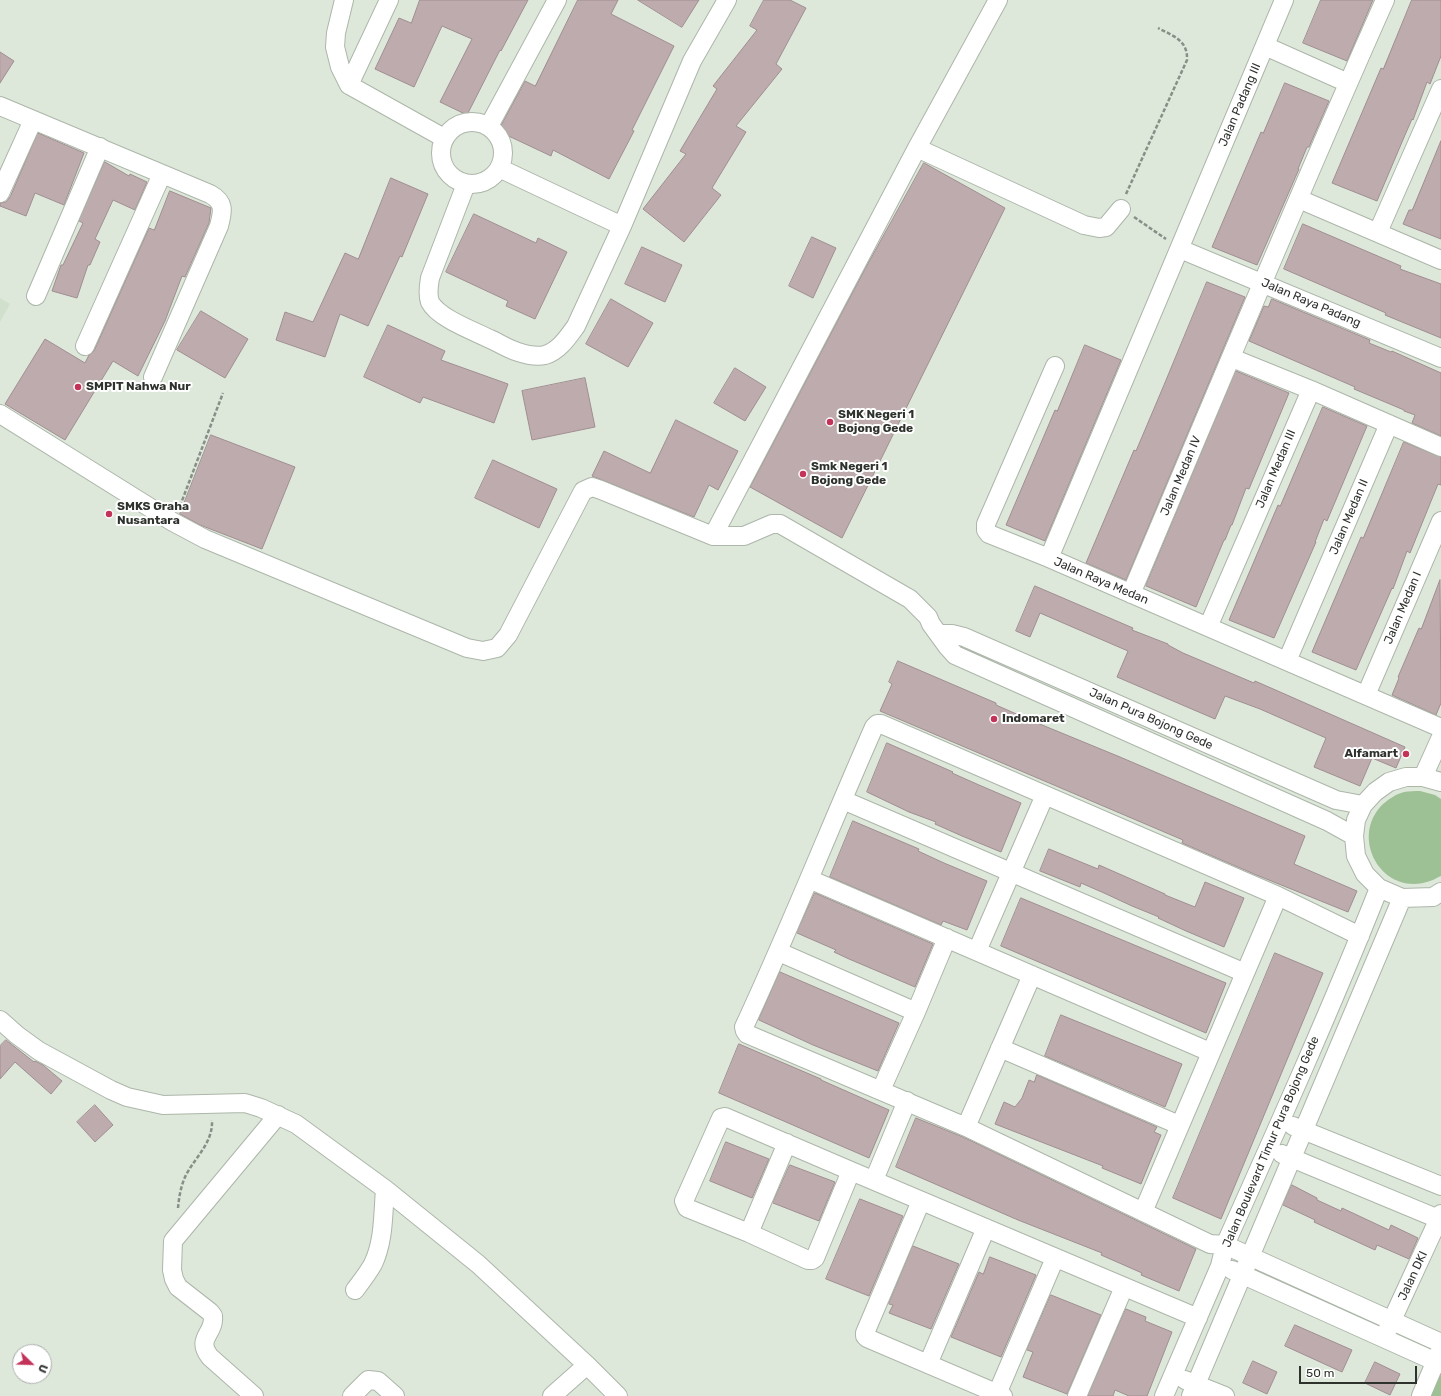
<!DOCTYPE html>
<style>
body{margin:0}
#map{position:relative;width:1441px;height:1396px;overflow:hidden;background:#dde8db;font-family:Rubik,sans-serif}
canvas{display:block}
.north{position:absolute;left:12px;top:1344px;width:40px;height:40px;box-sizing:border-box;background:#fff;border:1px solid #abadab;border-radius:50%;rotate:113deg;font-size:11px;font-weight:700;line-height:16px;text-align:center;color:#2e322d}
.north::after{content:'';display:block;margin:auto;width:14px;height:18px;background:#c33359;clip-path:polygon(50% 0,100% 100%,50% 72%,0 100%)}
.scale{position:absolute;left:1299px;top:1366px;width:118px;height:18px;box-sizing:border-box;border:2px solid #2e322d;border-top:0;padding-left:5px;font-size:12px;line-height:14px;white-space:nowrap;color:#2e322d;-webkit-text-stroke:3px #fff;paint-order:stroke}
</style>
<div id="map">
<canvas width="1441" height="1396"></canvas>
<div class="north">U</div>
<div class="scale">50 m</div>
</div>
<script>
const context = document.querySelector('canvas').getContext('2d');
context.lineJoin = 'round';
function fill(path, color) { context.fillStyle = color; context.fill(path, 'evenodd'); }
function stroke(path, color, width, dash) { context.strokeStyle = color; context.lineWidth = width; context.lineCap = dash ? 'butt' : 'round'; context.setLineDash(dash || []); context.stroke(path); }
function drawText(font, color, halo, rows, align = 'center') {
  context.font = font + ' Rubik,sans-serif'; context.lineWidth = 4; context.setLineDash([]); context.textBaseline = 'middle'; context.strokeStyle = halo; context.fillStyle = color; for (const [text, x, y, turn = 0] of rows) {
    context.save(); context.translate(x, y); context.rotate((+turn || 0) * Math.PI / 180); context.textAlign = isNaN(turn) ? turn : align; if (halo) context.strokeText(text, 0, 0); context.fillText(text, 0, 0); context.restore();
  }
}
fill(new Path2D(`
 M0 298 10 304 0 322Z`), '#d0e0cc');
fill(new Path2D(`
 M1420 791 1435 795 1441 799V876C1438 877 1434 880 1430 881 1383 898 1348 838 1383 804 1389 799 1396 794 1404 792 1409 791 1415 791 1420 791Z
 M1435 1373 1441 1375V1396H1425Z`), '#9dc094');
const building = new Path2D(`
 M420 0H528L501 51 500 50 467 115 440 102 472 39 442 26 414 87 375 69 399 18 411 23Z
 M578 0H618L611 14 674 46 632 130 634 131 609 179 553 150 551 156 498 131 525 81 535 86Z
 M638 0H699L682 27Z
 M764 0H790L806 8 776 64 782 69 736 126 746 132 712 188 721 195 684 242 643 209 686 154 680 151 717 89 713 86 757 30 750 26Z
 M1321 0H1373L1347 61 1303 43Z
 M1412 0H1441V56L1430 84 1427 82 1413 120 1412 119 1405 135 1377 201 1332 183 1381 68 1383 69Z
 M0 52 14 61 0 83Z
 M1285 83 1329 101 1309 147H1307L1298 169H1299L1257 265 1212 247 1261 132 1263 133Z
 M38 133 84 153 64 205 35 193 26 216 0 206V203L6 202 10 197Z
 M1441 141V239L1403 224 1409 210H1412Z
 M105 162 129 176 130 174 147 182 135 210 113 200 95 239 100 242 90 265H88L77 298 52 291 61 265H63L83 223 79 221Z
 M924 163 1005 208 842 538 750 487 865 269Z
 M391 178 428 194 402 257 400 256 368 326 340 314 325 357 276 340 285 312 313 322 345 253 358 259Z
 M170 191 211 208 209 223 185 277 182 276 165 321 138 376 113 361 65 440 5 404 45 339 85 363 89 355 94 351 149 228 154 230Z
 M474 214 536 243 538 238 567 252 535 319 506 306 508 301 446 272Z
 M1303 224 1401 266 1400 269 1441 284V338L1385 315 1386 313 1284 269Z
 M812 237 836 248 813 298 789 286Z
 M642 247 682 265 665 302 625 284Z
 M1207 282 1245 297 1126 580 1086 563 1134 450 1136 451 1164 385Z
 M611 299 653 323 628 367 586 344Z
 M1272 299 1370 340 1369 343 1391 352 1392 351 1441 373V436L1412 423 1415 415 1404 411V410L1354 389 1355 387 1249 341 1264 306 1268 307Z
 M201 311 248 339 225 378 177 350Z
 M388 325 445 351 441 360 508 384 494 423 423 397 420 403 364 377Z
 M1085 345 1121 360 1045 541 1006 525 1055 410 1057 411Z
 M735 368 766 387 745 421 714 403Z
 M1236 371 1289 393 1249 489 1246 488 1232 525H1231L1225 540H1224L1196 607 1146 586Z
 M585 378 595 427 532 440 522 391Z
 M1323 407 1367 426 1327 521 1324 519 1315 542H1316L1274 638 1229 620 1278 505 1280 506Z
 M676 420 738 451 718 490 709 485 694 517 592 476 604 451 650 473Z
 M211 435 295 467 262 549 200 525 180 514Z
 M1404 442 1441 457V485L1438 484 1410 553 1407 551 1393 589 1392 588 1385 604 1356 670 1312 652 1361 537 1363 538Z
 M493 460 557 489 539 528 475 498Z
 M1440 580 1441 703 1436 715 1392 695 1399 678 1398 677 1419 628 1421 629Z
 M1035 586 1133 628 1132 630 1168 644V645L1183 653 1254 683 1255 681 1271 688 1405 747 1396 768 1372 758 1360 786 1314 767 1326 738 1260 709 1225 696 1215 719 1117 677 1128 651 1040 613 1030 637 1016 631Z
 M898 661 996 703V705L1030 720 1120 757 1305 836 1294 864 1357 891 1348 912 1254 874 1182 843 1183 840 880 711 892 684 889 682Z
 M887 743 953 772 952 773 979 785 1021 803 1001 852 962 836 935 824 936 822 909 812 867 792Z
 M853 821 919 849 918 851 944 863 987 881 967 930 943 921 941 925 830 877Z
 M1049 849 1098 869 1099 865 1165 894V895L1195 907 1205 882 1244 898 1224 947 1186 931 1158 918 1159 917 1132 906 1104 893 1081 883 1080 887 1040 871Z
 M815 893 933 944 915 987 849 959 834 952 836 950 797 933Z
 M1021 898 1226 983 1206 1033 1001 946Z
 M1275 953 1323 973 1221 1219 1173 1198Z
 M780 972 899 1023 878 1071 813 1045 759 1020Z
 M1061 1015 1182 1064 1165 1107 1045 1056Z
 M6 1040 34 1062 35 1061 43 1065 62 1081 51 1094 15 1062 0 1079V1046Z
 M739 1044 821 1079V1080L889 1110 869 1158 719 1093Z
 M1037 1075 1157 1127 1154 1132 1161 1135 1141 1184 1102 1168 1103 1166 995 1124 1004 1102 1015 1107 1022 1098 1029 1080 1034 1082Z
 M95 1105 113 1125 95 1142 77 1122Z
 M916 1118 963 1137 1196 1249 1179 1291 1141 1275 1142 1273 1101 1255 1102 1253 1018 1220 896 1167Z
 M726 1142 769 1159 752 1198 710 1181Z
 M790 1165 835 1182 819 1221 773 1203Z
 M1292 1185 1317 1198V1200L1341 1211 1342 1208 1389 1230 1391 1225 1418 1238 1409 1259 1377 1245 1375 1250 1314 1222 1315 1220 1283 1205Z
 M860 1199 903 1216 869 1296 826 1279Z
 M913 1246 959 1264 931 1329 889 1313 893 1305 889 1304Z
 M990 1257 1036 1275 1001 1357 951 1337 979 1272 983 1274Z
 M1051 1295 1101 1315 1067 1394 1023 1377 1033 1352 1027 1350Z
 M1126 1309 1146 1317 1145 1321 1172 1332 1151 1386 1147 1396H1129L1115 1390 1113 1396H1088Z
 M1295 1325 1352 1350 1342 1372 1285 1346Z
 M1253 1361 1277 1372 1267 1394 1243 1383Z
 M1375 1362 1400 1374 1390 1395 1365 1383Z`);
fill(building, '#bdabad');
stroke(building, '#a08e90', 1);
const street = new Path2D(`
 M344 0 336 33 335 47 340 67 349 85 444 138
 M1284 0 1049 558 1441 728
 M1265 46 1348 83
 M349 85 389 0
 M0 106 210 194C225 202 223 211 219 226L153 377
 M441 153a31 31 0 1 1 62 0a31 31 0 1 1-62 0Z
 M489 126 557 0
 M917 148 1084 225 1099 228 1106 227 1121 209
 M499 168 622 226
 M466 184 430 278C429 285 427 294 430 302 438 318 474 331 490 339 499 343 508 349 518 352 527 355 536 357 545 355 559 351 568 337 576 326L622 226 692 61 727 0
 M0 193 33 120
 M1299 199 1441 260
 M1378 232 1441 89
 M1180 249 1441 358
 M36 296 100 147
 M85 346 162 174
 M1232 358 1311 390 1441 447
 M0 414 173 522 205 539 467 648 483 651 497 648 508 635 583 491 592 487 601 490 713 536H744L772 524H780L910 599 928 617 931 624 947 646 955 655 1327 821 1354 836
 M713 536 917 148 998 0
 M1049 558 989 534 986 530V524L1055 366
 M1131 594C1215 396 1297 197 1385 0
 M1208 627 1311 390
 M938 634H952L964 637 1336 800 1363 805
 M1287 661 1389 424
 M1366 695 1441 521
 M1423 777 1441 737
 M1441 782 1423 777H1406L1389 782 1375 792 1363 805 1356 820 1354 836 1356 856 1365 874 1379 888 1402 898 1433 897 1441 892
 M843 800 1245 973
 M809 879 1210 1052
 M1360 936 1278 896 881 724H877L874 727C830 827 790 928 744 1027L745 1031 747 1034 966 1127 1210 1244 1225 1245 1441 1343
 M977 951 1045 795
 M779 952 916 1012
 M0 1020 17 1035 39 1051 111 1090 127 1097 163 1105 245 1103 261 1108 296 1124 385 1189 478 1264 587 1365 618 1396
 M1000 1048 1179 1125
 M881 1090 916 1012 947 938
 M1293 1126 1441 1186
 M966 1127 1032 975
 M1282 1154 1441 1220
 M851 1171 725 1117 721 1118 684 1201 687 1208 749 1233 808 1260H812L815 1258 851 1171 1198 1318
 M874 1180 907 1101
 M921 1201 865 1333V1336L867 1338 1003 1396
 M1143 1212 1278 896
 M749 1233 787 1143
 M1232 1270 1441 1364
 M355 1290C361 1282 368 1273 373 1264 384 1241 383 1214 385 1189
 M1387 1331 1441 1214
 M928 1364 986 1228
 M1185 1380 1225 1396
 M997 1394 1055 1258
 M254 1396 210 1357C195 1338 215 1334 213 1316L210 1312 178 1287 174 1279 172 1270 173 1241 278 1115
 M352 1396 368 1380 378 1381 395 1396
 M552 1396 587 1365
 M1077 1396 1124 1287
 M1164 1396 1220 1266 1225 1245C1278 1127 1331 1009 1379 888
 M1191 1396 1402 898
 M1421 1396 1440 1351`);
stroke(street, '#acb6a9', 20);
stroke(new Path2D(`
 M1126 194 1187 60C1188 40 1173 36 1158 28
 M1134 217 1166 239
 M180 506 223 393
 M178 1208C179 1197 181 1185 186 1175 196 1156 213 1143 212 1120`), '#878f86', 2.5, [4, 2]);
stroke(street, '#fff', 18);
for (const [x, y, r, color] of [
 [78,387,4,"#c33359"],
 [830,422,4,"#c33359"],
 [803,474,4,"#c33359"],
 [109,514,4,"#c33359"],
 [994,719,4,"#c33359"],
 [1406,754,4,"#c33359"]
]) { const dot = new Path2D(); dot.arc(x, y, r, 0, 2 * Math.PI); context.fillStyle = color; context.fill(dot); stroke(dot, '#fff', 1.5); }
drawText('12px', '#2e322d', '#fff', [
 ["Jalan Padang III",1240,105,-67],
 ["Jalan Raya Padang",1311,303,23],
 ["Jalan Medan III",1276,469,-67],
 ["Jalan Medan IV",1181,476,-67],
 ["Jalan Medan II",1349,517,-67],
 ["Jalan Raya Medan",1101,581,23],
 ["Jalan Medan I",1403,608,-67],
 ["Jalan Pura Bojong Gede",1151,719,24],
 ["Jalan Boulevard Timur Pura Bojong Gede",1271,1142,-67],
 ["Jalan DKI",1413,1276,-65]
]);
drawText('bold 12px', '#2e322d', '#fff', [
 ["SMPIT Nahwa Nur",86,387],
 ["SMK Negeri 1",838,415],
 ["Bojong Gede",838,429],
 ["Smk Negeri 1",811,467],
 ["Bojong Gede",811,481],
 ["SMKS Graha",117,507],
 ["Nusantara",117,521],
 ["Indomaret",1002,719],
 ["Alfamart",1398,754,"right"]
], 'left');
</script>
